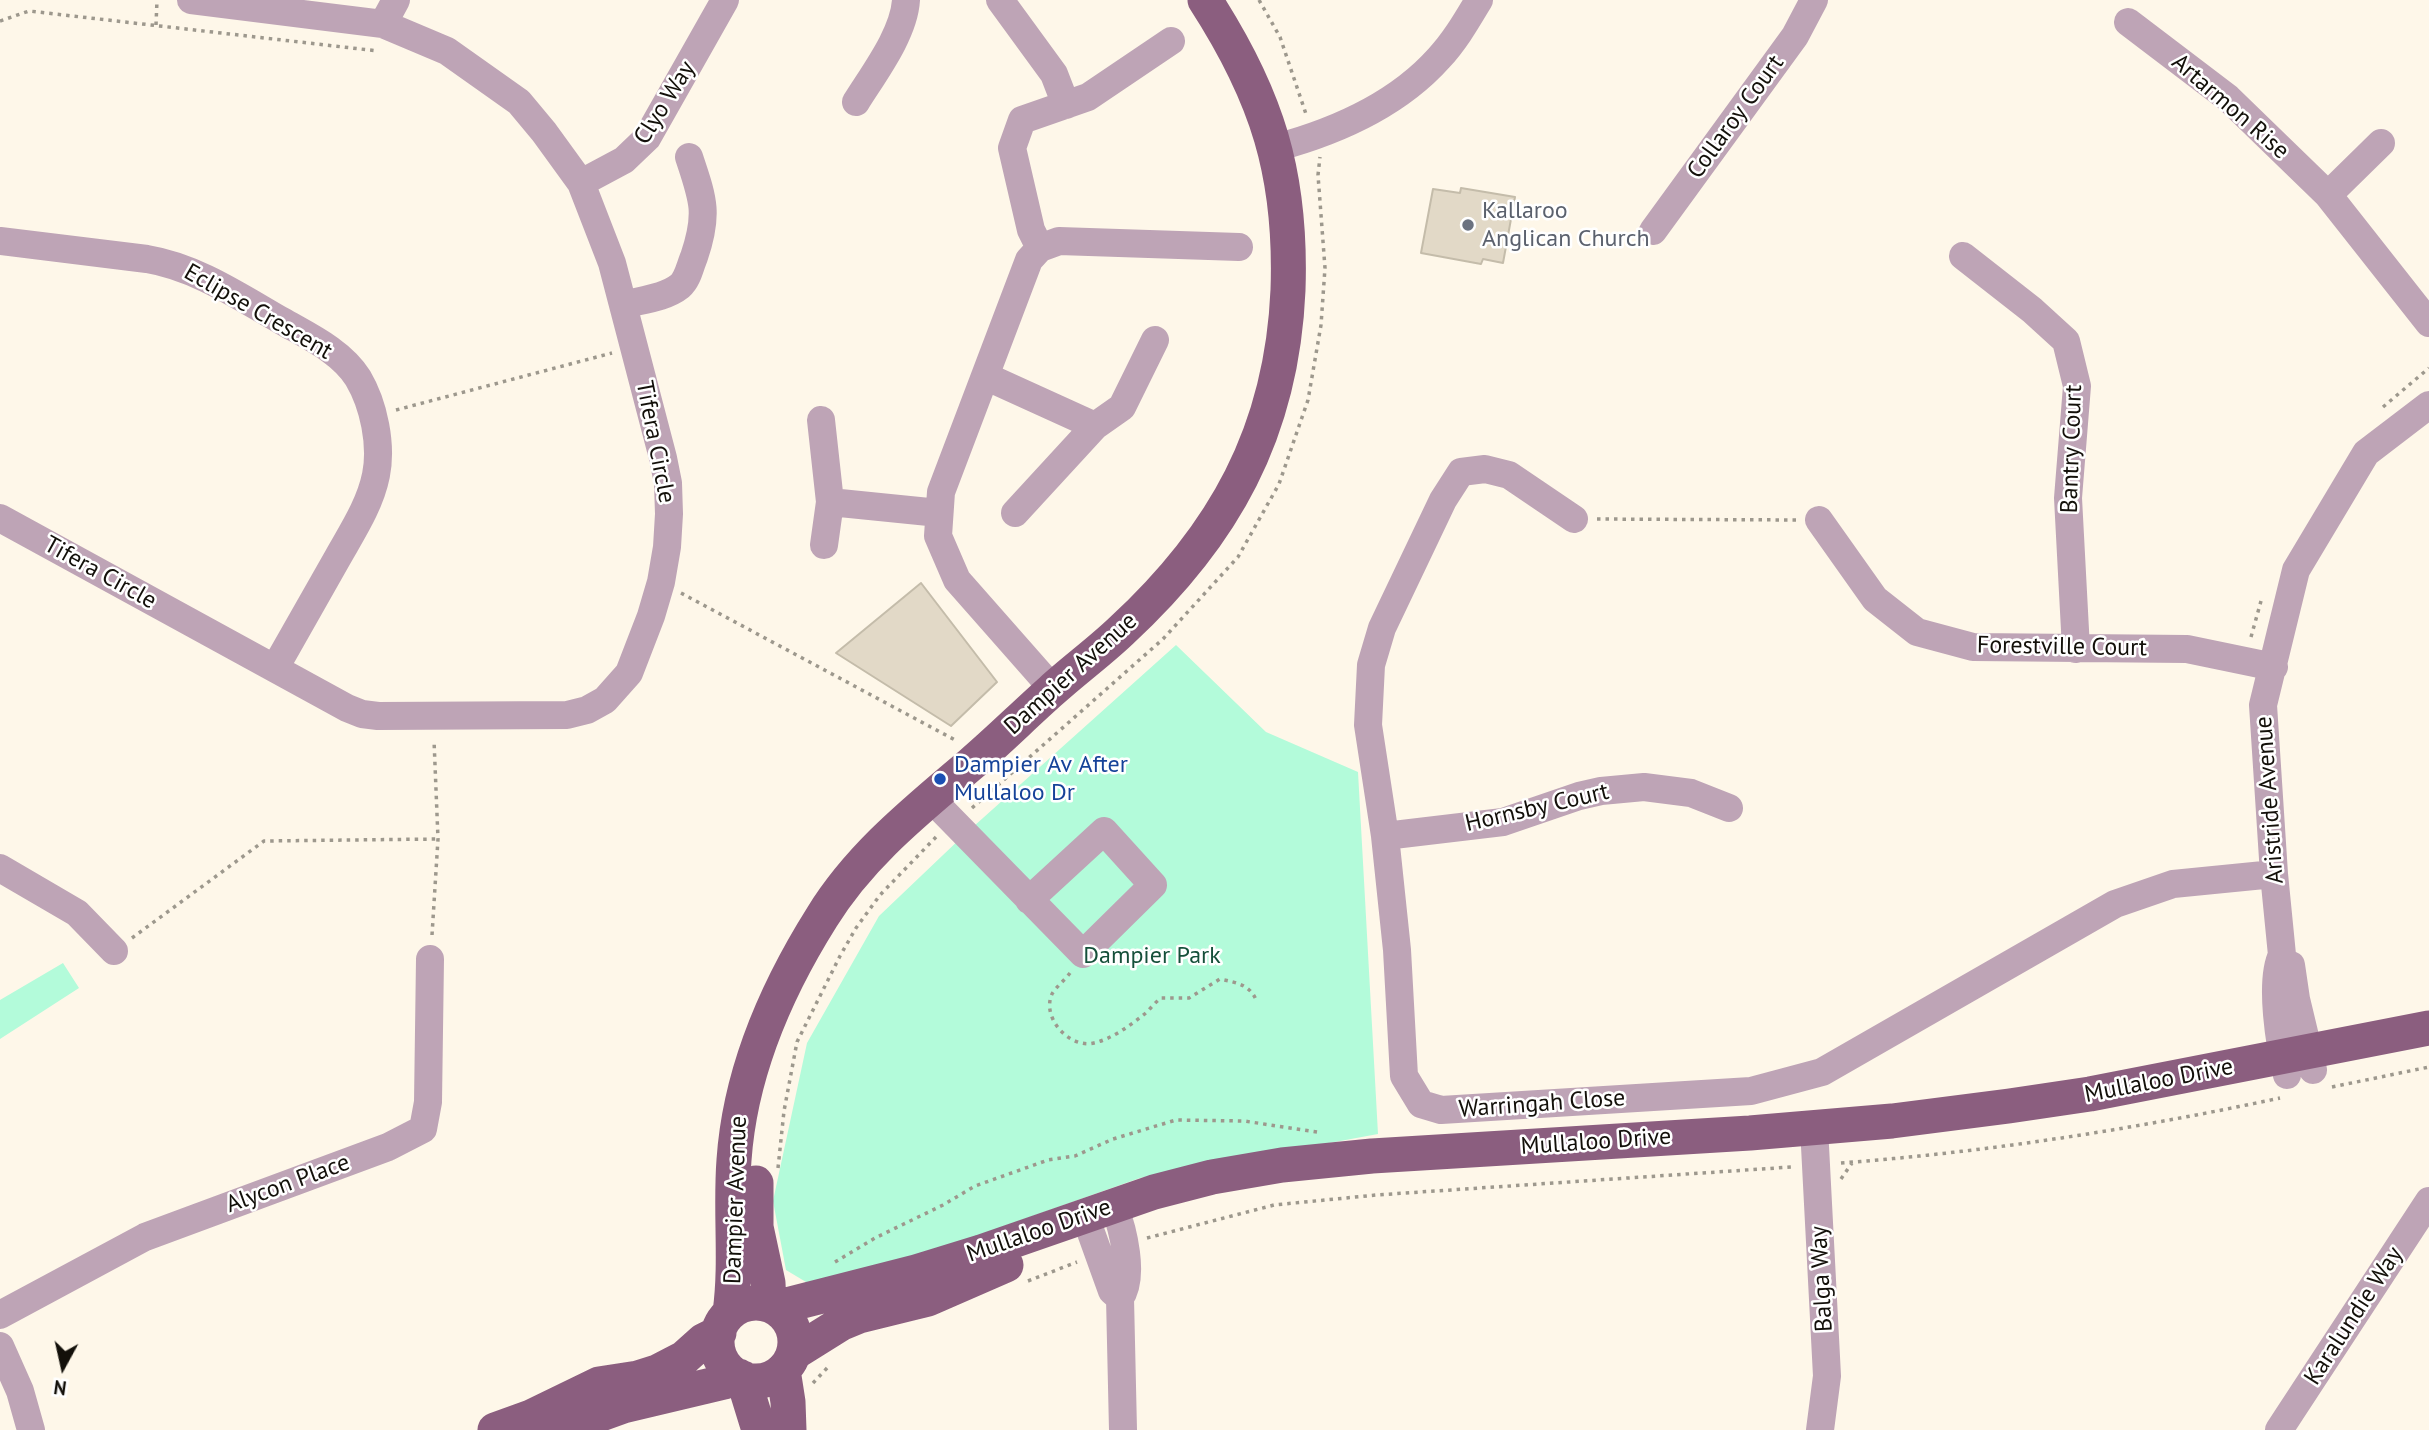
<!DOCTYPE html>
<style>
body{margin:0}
#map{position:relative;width:2429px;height:1430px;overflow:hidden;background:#fef7e9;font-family:"PT Sans",sans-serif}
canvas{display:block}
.north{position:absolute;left:28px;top:1332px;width:70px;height:70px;-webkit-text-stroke:5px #fff;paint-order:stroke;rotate:188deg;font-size:19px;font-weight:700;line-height:28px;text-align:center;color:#13100a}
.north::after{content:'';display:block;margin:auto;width:24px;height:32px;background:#13100a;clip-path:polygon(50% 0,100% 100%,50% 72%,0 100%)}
</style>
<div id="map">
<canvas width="2429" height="1430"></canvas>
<div class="north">N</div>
</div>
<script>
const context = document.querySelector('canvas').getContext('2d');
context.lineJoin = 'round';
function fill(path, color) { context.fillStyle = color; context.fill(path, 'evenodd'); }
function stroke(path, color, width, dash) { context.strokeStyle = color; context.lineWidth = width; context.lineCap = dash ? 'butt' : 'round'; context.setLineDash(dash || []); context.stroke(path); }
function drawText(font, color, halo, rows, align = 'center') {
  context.font = font + ' "PT Sans",sans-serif'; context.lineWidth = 5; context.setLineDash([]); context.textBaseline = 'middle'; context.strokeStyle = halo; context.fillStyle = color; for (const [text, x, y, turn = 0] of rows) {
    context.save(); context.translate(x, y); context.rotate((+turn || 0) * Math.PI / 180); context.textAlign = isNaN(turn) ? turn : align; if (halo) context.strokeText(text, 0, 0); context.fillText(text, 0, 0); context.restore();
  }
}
fill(new Path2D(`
 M1176 645 1266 732 1358 772 1378 1134 1140 1178 821 1291 786 1270 773 1201 807 1043 879 916 964 835Z
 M63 963 79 988 0 1039V1000Z`), '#b3fbda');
const building = new Path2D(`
 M1461 188 1515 197 1503 263 1483 259 1481 264 1421 253 1433 189 1460 193Z
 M921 583 997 682 951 726 836 653Z`);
fill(building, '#e2d9c7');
stroke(building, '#c4bcaa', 2);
stroke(new Path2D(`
 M1259 0 1280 37 1306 114
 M0 21 29 11 378 51
 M156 25 157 0
 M2383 407 2429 368
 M396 410 612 353
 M1597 519 1796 520
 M681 593 955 740
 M2251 637 2261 601
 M972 808 1163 639 1238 557 1279 484 1308 400 1321 325 1325 268 1318 175 1320 157
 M432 935 438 839 434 740
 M132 938 264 841 438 839
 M1070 973C1065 980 1056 987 1052 994 1041 1018 1070 1049 1094 1043 1111 1039 1128 1027 1142 1016 1149 1011 1154 1003 1161 998H1189L1220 979C1237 983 1250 984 1257 1002
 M2332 1087 2429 1067
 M1841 1163C1988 1152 2135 1129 2280 1098
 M778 1168 784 1111 797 1042 840 956 856 928 880 895 936 837
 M1841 1179 1852 1163
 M1147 1238 1274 1205 1376 1195 1791 1167
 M835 1262 875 1238 943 1205 975 1186 1048 1160 1075 1156 1113 1139 1176 1120 1244 1121 1317 1132
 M1028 1281 1077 1262
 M813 1383 829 1366`), '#9d988d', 3.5, [3.5, 5]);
stroke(new Path2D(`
 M1000 0 1054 74 1066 105
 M2128 22 2228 98 2328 195 2429 323
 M383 24 396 0
 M856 102C874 73 904 34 906 0
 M1275 148C1335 132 1397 105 1439 58 1455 41 1467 20 1479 0
 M581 183 624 160 647 138 725 0
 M2328 195 2381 143
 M1653 231 1795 36 1814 0
 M0 241 147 259C196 267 240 297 282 321 308 336 341 351 358 378 374 405 382 445 376 475 370 505 352 532 338 557 317 594 296 631 275 668
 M1040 248 1031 230 1012 148 1022 120 1088 97 1171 41
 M1963 256 2032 310 2066 341 2077 386 2068 498 2076 649
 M623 305C641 300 665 298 680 286 688 279 690 266 694 257 709 213 703 199 689 157
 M985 376 1095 426 1122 407 1155 340
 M821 420 830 502 824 545
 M830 502 939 513
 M1015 513 1095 426
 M0 518 347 708 362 714 378 716 567 715 587 710 605 700 629 673 651 616 661 582 667 547 669 514 668 483 663 458 612 263 581 183 544 132 519 102 447 51 383 24 191 0
 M1574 519 1509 475 1485 469 1461 472 1443 500 1382 628 1371 665 1368 725 1385 836 1397 950 1404 1076 1421 1104 1441 1110 1751 1091 1822 1072 2115 904 2173 884 2274 874
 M1819 520 1875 599 1917 632 1973 647 2187 649 2274 667
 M1053 689 957 580 938 536 941 492 1029 260 1040 248 1059 241 1239 247
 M943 811 1083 954 1153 885 1104 831 1029 900
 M1385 836 1503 822 1579 796 1601 791 1644 787 1691 793 1729 808
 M0 868 77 913 114 951
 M2291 965 2296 999 2313 1070
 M2287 1075C2280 1047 2269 981 2282 955L2274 874 2263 705 2296 570 2366 453 2429 405
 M1814 1127 1827 1376 1820 1430
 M1114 1206C1123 1229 1135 1277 1120 1298L1123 1430
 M1085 1216 1112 1291 1120 1298
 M0 1315 145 1237 388 1147 423 1129 428 1102 430 959
 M0 1346 20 1391 31 1430
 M2279 1430 2429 1201`), '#bea4b6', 28);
stroke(new Path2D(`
 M756 1183V1227L768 1283 769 1305
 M717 1342a39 39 0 1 1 78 0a39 39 0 1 1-78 0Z
 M775 1308 916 1272 981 1252 1154 1192 1212 1177 1282 1165 1372 1156 1750 1133 1892 1121 2009 1106 2090 1094 2429 1028
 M730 1313C737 1262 730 1211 734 1160 740 1073 776 990 822 917 860 855 917 810 971 764 999 740 1024 715 1051 691 1074 670 1099 652 1121 631 1224 536 1282 432 1288 290 1292 174 1267 96 1205 0
 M794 1353 842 1323 859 1316 928 1299 1006 1265
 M783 1370 788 1402 789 1430
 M743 1378 759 1430
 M495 1430 531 1417 599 1384 638 1378 657 1372 684 1358 703 1341 719 1333
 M557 1430 623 1406 724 1382 739 1376`), '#8b5e7f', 35);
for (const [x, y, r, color] of [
 [1468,225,7,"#6b7280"],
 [940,779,7,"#1a4fb4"]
]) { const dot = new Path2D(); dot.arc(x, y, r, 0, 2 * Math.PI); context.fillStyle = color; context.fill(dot); stroke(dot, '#fff', 2.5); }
drawText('24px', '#13100a', '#fff', [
 ["Clyo Way",665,103,-58],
 ["Artarmon Rise",2230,107,41],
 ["Collaroy Court",1736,117,-54],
 ["Eclipse Crescent",258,312,30],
 ["Tifera Circle",655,442,79],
 ["Bantry Court",2072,449,-88],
 ["Tifera Circle",100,573,29],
 ["Forestville Court",2062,647,1],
 ["Dampier Avenue",1071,674,-42],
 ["Aristride Avenue",2270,800,-94],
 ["Hornsby Court",1537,808,-13],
 ["Mullaloo Drive",2159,1081,-11],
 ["Warringah Close",1542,1104,-4],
 ["Mullaloo Drive",1596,1142,-4],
 ["Alycon Place",288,1184,-20],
 ["Dampier Avenue",736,1200,-88],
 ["Mullaloo Drive",1039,1231,-19],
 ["Balga Way",1822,1279,-93],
 ["Karalundie Way",2354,1316,-57]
]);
drawText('24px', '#5b616d', '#fff', [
 ["Kallaroo",1482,211],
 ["Anglican Church",1482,239]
], 'left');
drawText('24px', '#164399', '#fff', [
 ["Dampier Av After",954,765],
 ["Mullaloo Dr",954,793]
], 'left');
drawText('24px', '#15503a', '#fff', [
 ["Dampier Park",1152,956]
]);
</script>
